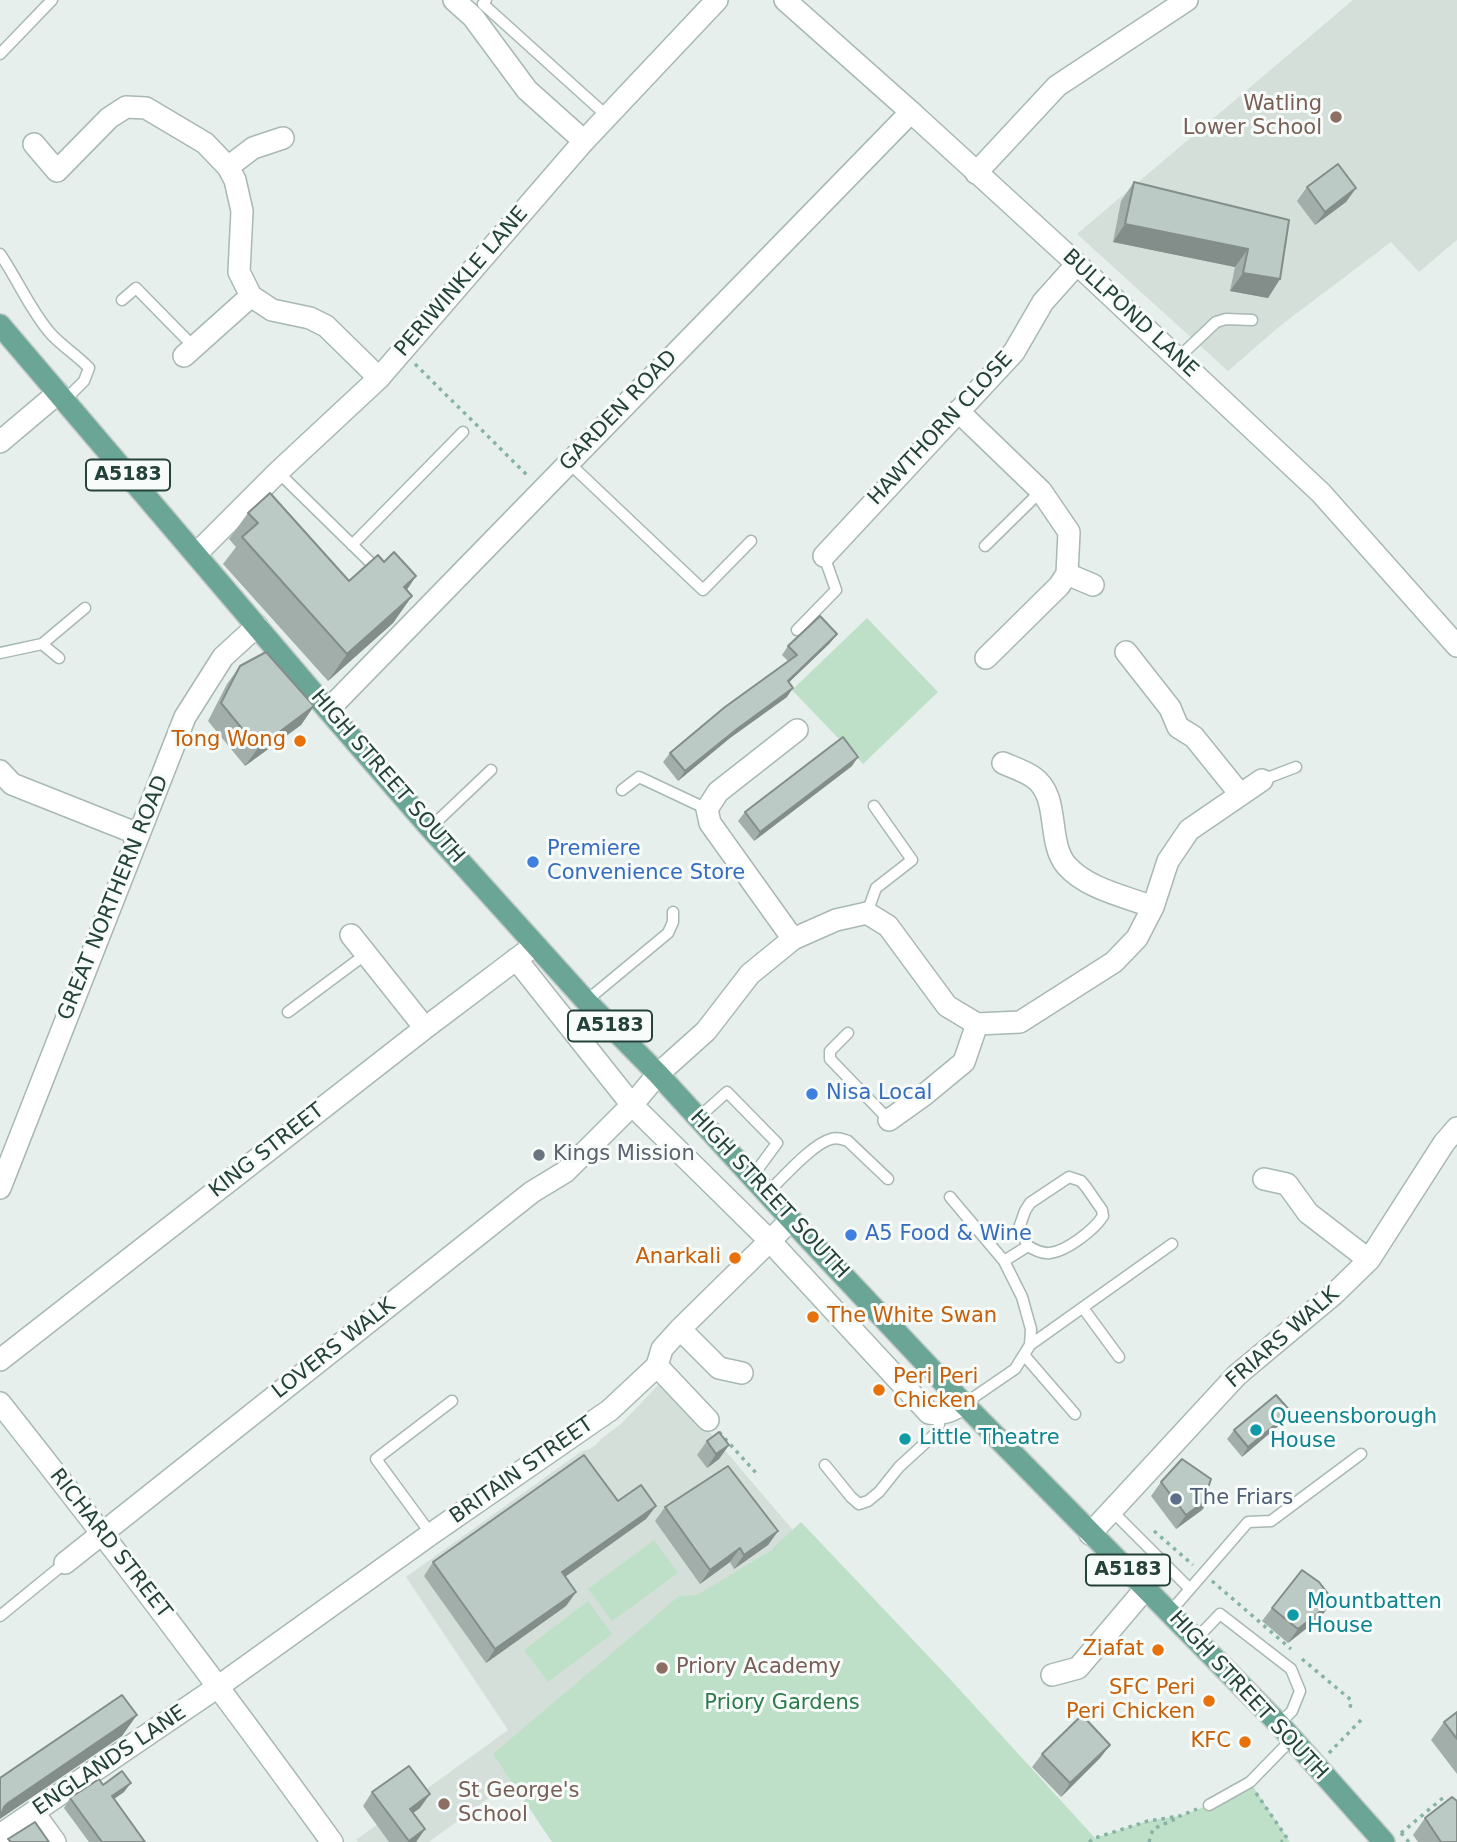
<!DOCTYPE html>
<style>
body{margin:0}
canvas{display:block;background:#e6efeb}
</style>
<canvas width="1457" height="1842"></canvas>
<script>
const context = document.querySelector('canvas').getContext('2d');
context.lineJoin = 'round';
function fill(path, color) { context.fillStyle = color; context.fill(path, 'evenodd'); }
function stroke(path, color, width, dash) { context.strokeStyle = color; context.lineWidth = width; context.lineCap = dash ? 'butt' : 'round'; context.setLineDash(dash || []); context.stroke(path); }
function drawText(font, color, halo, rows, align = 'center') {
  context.font = font + ' "DejaVu Sans",sans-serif'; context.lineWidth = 6; context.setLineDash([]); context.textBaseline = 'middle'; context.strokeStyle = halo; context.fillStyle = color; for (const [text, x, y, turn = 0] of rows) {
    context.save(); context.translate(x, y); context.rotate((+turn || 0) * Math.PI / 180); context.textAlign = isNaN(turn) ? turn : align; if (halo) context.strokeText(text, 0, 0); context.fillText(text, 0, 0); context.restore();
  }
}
fill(new Path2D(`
 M1353 0H1457V240L1419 272 1391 242 1280 326 1228 371 1077 234Z
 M664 1379 833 1577 582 1842 512 1736 531 1767 429 1842H358L356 1840 508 1730 406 1577 582 1451 588 1450 596 1445 601 1439 622 1423Z`), '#d4dfda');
fill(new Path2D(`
 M867 618 938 692 863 764 792 690Z
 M801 1522 950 1679 1095 1838 1148 1821 1180 1816 1209 1805 1250 1782 1290 1842H552L493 1754 679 1596 697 1595 770 1551Z
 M654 1540 678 1573 612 1621 588 1589Z
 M588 1601 612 1634 548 1682 524 1650Z`), '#bfe0c8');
const service = new Path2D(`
 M486 0 483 4 607 116
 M0 54 52 0
 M0 254C18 280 30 310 51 334 63 347 78 356 89 368L84 381 64 401
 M122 300 136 288 194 347
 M1178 358 1216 322 1226 319 1252 320
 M569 463 703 590 751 541
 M278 472 378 570
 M352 545 463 432
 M985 546 1041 491
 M797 630 836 590 824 556
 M42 644 85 608
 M0 653 42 644 59 658
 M1262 780 1296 767
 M622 790 639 777 707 809
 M430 828 491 770
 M867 913 876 888 912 860 874 806
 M586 1001 668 933 673 922V912
 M288 1012 366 954
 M848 1033 830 1051V1059L889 1120
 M698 1118 727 1092 777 1143 752 1177
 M767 1193C782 1179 812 1144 831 1139 837 1137 842 1139 848 1141L888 1179
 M950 1197 1004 1261 1022 1297 1031 1329 1030 1345 1015 1369 964 1404
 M1004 1261 1028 1246C1035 1250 1042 1254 1050 1253 1067 1251 1094 1230 1103 1216L1102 1210 1086 1187 1081 1181 1069 1177 1030 1203 1025 1211 1019 1228 1028 1246
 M1083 1308 1119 1357
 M1030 1345 1172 1244
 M1024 1355 1075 1414
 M825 1465 851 1497 859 1504 868 1501 879 1492 899 1467 935 1434 939 1425 937 1414
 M1111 1510 1190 1589
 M431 1534 376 1459 452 1401
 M1170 1612 1248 1522 1271 1521 1361 1454
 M0 1616 65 1563
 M1196 1639 1220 1614 1291 1669 1300 1691 1292 1711 1279 1724
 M1209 1805 1250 1782 1292 1739`);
const minor = new Path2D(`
 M454 0 473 17 527 90 584 141
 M911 112 1077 264 1321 493 1457 646
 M34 144 57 171 109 118 126 107 146 108 205 143 228 167 235 180 242 211 239 272 251 296 272 310 310 318 326 326 379 378
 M228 167 253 148 283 138
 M976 173 1057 86 1187 0
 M184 356 251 296
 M958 411 1041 491 1069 532 1067 574 1059 586 986 658
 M0 442 58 393
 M824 556 1014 352 1043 302 1077 264
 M1067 574 1093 585
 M1126 652 1170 708 1178 727 1194 737 1240 794
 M1003 763C1012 767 1024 771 1033 777 1061 796 1046 840 1066 865 1087 889 1124 896 1153 907
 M0 771 12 784 138 834
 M351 935 425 1028
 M793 939 710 823 707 809 718 792 797 730
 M516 959 632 1105 769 1240 929 1413C943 1415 951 1411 964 1404
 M889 1120 924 1095 964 1062 977 1024
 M1264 1179 1287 1184 1308 1213 1369 1260
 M680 1329 719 1368 742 1373
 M0 1360 425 1028 535 945
 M657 1366 708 1420
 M0 1403C114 1547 224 1693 332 1842
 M1090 1534 1237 1375 1334 1294 1369 1260 1444 1143 1457 1128
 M65 1563 532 1192 565 1172 632 1105 658 1074 706 1031 750 974 793 939 836 920 867 913 888 926 947 1006 977 1024 1020 1022 1114 962 1137 938 1153 907 1168 861 1189 830 1262 780
 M1052 1675 1078 1668 1146 1588
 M34 1813 55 1842
 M0 1835 219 1686 431 1534 610 1410 657 1366 662 1349 680 1329 791 1220`);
const tertiary = new Path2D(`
 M196 554 278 472 379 378 584 141 717 0
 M328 710 911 112 785 0
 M0 1188 185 717 223 657 257 626`);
const primary = new Path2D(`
 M0 325 328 710 430 828 586 1001 658 1074 806 1236 964 1404 1279 1724 1384 1842`);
stroke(service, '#a8b8b2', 13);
stroke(minor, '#a8b8b2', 24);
stroke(tertiary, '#a8b8b2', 24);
stroke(primary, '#c2cac8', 24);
stroke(new Path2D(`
 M415 364 529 477
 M719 1432 757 1474
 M1154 1531 1193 1565
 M1212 1581 1291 1649
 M1302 1659 1351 1700 1350 1710
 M1329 1753 1362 1719
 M1256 1793 1287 1838 1281 1842
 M1401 1833 1409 1842
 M1401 1833 1444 1797
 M1089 1842 1095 1838 1148 1821 1180 1816 1197 1809
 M1149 1842 1153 1829 1175 1819`), '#86b3a5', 3.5, [3.5, 5]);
stroke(service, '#fff', 10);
stroke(minor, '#fff', 21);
stroke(tertiary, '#fff', 21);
stroke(primary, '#6aa596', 21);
fill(new Path2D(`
 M1134 182 1289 220 1280 279 1268 298 1230 291 1235 267 1113 242 1121 201Z
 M1307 187 1356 188 1346 202 1315 225 1297 201Z
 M248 513 349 581 384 562 416 576 407 590 412 596 393 623 328 681 223 564 236 547 229 539Z
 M830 643 789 682 787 697 730 738 678 781 663 762 670 753 788 661 782 655 788 646Z
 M240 666 314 706 301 725 245 766 208 721 227 684Z
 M852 766 754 841 738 821 745 812Z
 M1291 1412 1284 1421 1242 1457 1227 1439 1234 1430Z
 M707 1441 729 1445 719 1459 707 1468 697 1455Z
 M1161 1482 1208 1488 1212 1496 1202 1510 1176 1529 1151 1496Z
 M618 1501 656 1506 646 1519 565 1577 576 1592 566 1606 486 1663 424 1576 433 1562Z
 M665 1507 778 1531 768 1545 734 1569 730 1562 700 1584 655 1521Z
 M1326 1599 1331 1603 1321 1617 1288 1643 1262 1621 1272 1608Z
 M1457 1712V1774L1431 1740 1444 1722Z
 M1110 1745 1100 1758 1061 1797 1032 1767 1042 1754Z
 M103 1785 124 1792 114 1799 145 1842H89L64 1808 70 1798Z
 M372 1792 420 1808 413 1813 425 1829 416 1842H389L363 1806Z
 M1425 1818 1457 1842H1418L1413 1835Z`), '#a1aea9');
fill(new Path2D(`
 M1356 188 1346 202 1315 225 1325 212Z
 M1125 224 1248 249 1235 267 1113 242Z
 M1243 273 1280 279 1268 298 1230 291Z
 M416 576 398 602 404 587Z
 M412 596 393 623 328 681 347 654Z
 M837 634 830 643 781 690 788 681Z
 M793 688 787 697 730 738 678 781 685 771 737 729Z
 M314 706 301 725 245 766 258 748Z
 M858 757 852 766 754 841 760 832Z
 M1291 1412 1284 1421 1242 1457 1248 1447Z
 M729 1445 719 1459 707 1468 716 1454Z
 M1212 1496 1202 1510 1176 1529 1186 1515Z
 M656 1506 646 1519 552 1586 562 1572Z
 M778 1531 768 1545 734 1569 744 1555Z
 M740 1548 730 1562 700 1584 710 1570Z
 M576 1592 566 1606 486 1663 495 1649Z
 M1331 1603 1321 1617 1288 1643 1298 1629Z
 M137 1715 122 1736 0 1819V1812L8 1803Z
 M1110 1745 1100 1758 1061 1797 1070 1783Z
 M131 1783 124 1792 105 1805 112 1796Z
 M430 1794 420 1808 400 1822 410 1809Z
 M425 1829 416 1842H408L409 1841Z`), '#838d89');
const building = new Path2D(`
 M1338 164 1356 188 1325 212 1307 187Z
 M1134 182 1289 220 1280 279 1243 273 1248 249 1125 224Z
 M270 493 349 581 378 555 384 562 394 552 416 576 404 587 412 596 347 654 242 537 258 523 248 513Z
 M820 616 837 634 788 681 793 688 737 729 685 771 670 753 725 707 797 655 788 646Z
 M266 652 314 706 258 748 221 703 240 666Z
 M843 737 858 757 760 832 745 812Z
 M1276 1395 1291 1412 1248 1447 1234 1430Z
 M719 1432 729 1445 716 1454 707 1441Z
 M584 1455 618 1501 641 1485 656 1506 562 1572 576 1592 495 1649 433 1562Z
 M1182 1459 1211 1479 1208 1488 1212 1496 1186 1515 1161 1482Z
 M728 1466 778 1531 744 1555 740 1548 710 1570 665 1507Z
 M1302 1570 1319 1582 1329 1595 1325 1598 1331 1603 1298 1629 1272 1608Z
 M122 1695 137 1715 8 1803 4 1807 2 1812 0 1814V1778Z
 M1457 1712V1739L1444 1722Z
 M1082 1715 1110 1745 1070 1783 1042 1754Z
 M409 1766 430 1794 410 1809 425 1829 409 1841 372 1792Z
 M122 1771 131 1783 112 1796 145 1842H102L70 1798 99 1779 103 1785Z
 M1452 1797 1457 1801V1842H1441L1425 1818Z
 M35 1822 49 1842H11L8 1839Z`);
fill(building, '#bbcac4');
stroke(building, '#838d89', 2);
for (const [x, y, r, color] of [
 [1336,117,7,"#8d6e63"],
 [300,741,7,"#e8710a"],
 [533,862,7,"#3f7fe0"],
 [812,1094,7,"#3f7fe0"],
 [539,1155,7,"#6b7280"],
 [851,1235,7,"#3f7fe0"],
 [735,1258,7,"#e8710a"],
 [813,1317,7,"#e8710a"],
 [879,1390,7,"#e8710a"],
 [1256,1430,7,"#0f9aa8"],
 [905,1439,7,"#0f9aa8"],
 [1176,1499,7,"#5c6f8a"],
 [1293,1615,7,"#0f9aa8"],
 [1158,1650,7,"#e8710a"],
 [662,1668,7,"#8d6e63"],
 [1209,1701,7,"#e8710a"],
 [1245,1742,7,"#e8710a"],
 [444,1804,7,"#8d6e63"]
]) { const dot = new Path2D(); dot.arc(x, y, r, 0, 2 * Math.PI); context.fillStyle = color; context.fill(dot); stroke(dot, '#f7fbf9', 2.5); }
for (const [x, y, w] of [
 [128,475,84],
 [610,1026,84],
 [1128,1570,84]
]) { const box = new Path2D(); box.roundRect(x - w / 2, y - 15.5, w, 31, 5); context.fillStyle = '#f7fbf9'; context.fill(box); stroke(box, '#24423a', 2); }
drawText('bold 19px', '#24423a', null, [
 ["A5183",128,475],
 ["A5183",610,1026],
 ["A5183",1128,1570]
]);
drawText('21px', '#785e54', '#f7fbf9', [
 ["Watling",1322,105,"right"],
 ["Lower School",1322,129,"right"],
 ["Priory Academy",676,1668],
 ["St George's",458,1792],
 ["School",458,1816]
], 'left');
drawText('21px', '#24423a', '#f7fbf9', [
 ["PERIWINKLE LANE",462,282,-49],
 ["BULLPOND LANE",1130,314,43],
 ["GARDEN ROAD",619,411,-46],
 ["HAWTHORN CLOSE",941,429,-47],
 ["HIGH STREET SOUTH",387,777,49],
 ["GREAT NORTHERN ROAD",114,898,-68],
 ["KING STREET",267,1151,-38],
 ["HIGH STREET SOUTH",769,1195,47],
 ["FRIARS WALK",1283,1338,-41],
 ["LOVERS WALK",334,1349,-38],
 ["BRITAIN STREET",522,1471,-35],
 ["RICHARD STREET",110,1544,52],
 ["HIGH STREET SOUTH",1248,1696,47],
 ["ENGLANDS LANE",110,1761,-34]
]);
drawText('21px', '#c56008', '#f7fbf9', [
 ["Tong Wong",286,741],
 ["Anarkali",721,1258],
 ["The White Swan",827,1317,"left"],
 ["Peri Peri",893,1378,"left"],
 ["Chicken",893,1402,"left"],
 ["Ziafat",1144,1650],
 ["SFC Peri",1195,1689],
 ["Peri Chicken",1195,1713],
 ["KFC",1231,1742]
], 'right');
drawText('21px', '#366cbe', '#f7fbf9', [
 ["Premiere",547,850],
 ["Convenience Store",547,874],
 ["Nisa Local",826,1094],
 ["A5 Food & Wine",865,1235]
], 'left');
drawText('21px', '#5b616d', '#f7fbf9', [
 ["Kings Mission",553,1155]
], 'left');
drawText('21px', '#0d838f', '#f7fbf9', [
 ["Queensborough",1270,1418],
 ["House",1270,1442],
 ["Little Theatre",919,1439],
 ["Mountbatten",1307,1603],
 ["House",1307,1627]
], 'left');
drawText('21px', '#4e5e75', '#f7fbf9', [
 ["The Friars",1190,1499]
], 'left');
drawText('21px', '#2d7a4b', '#f7fbf9', [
 ["Priory Gardens",782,1704]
]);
</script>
